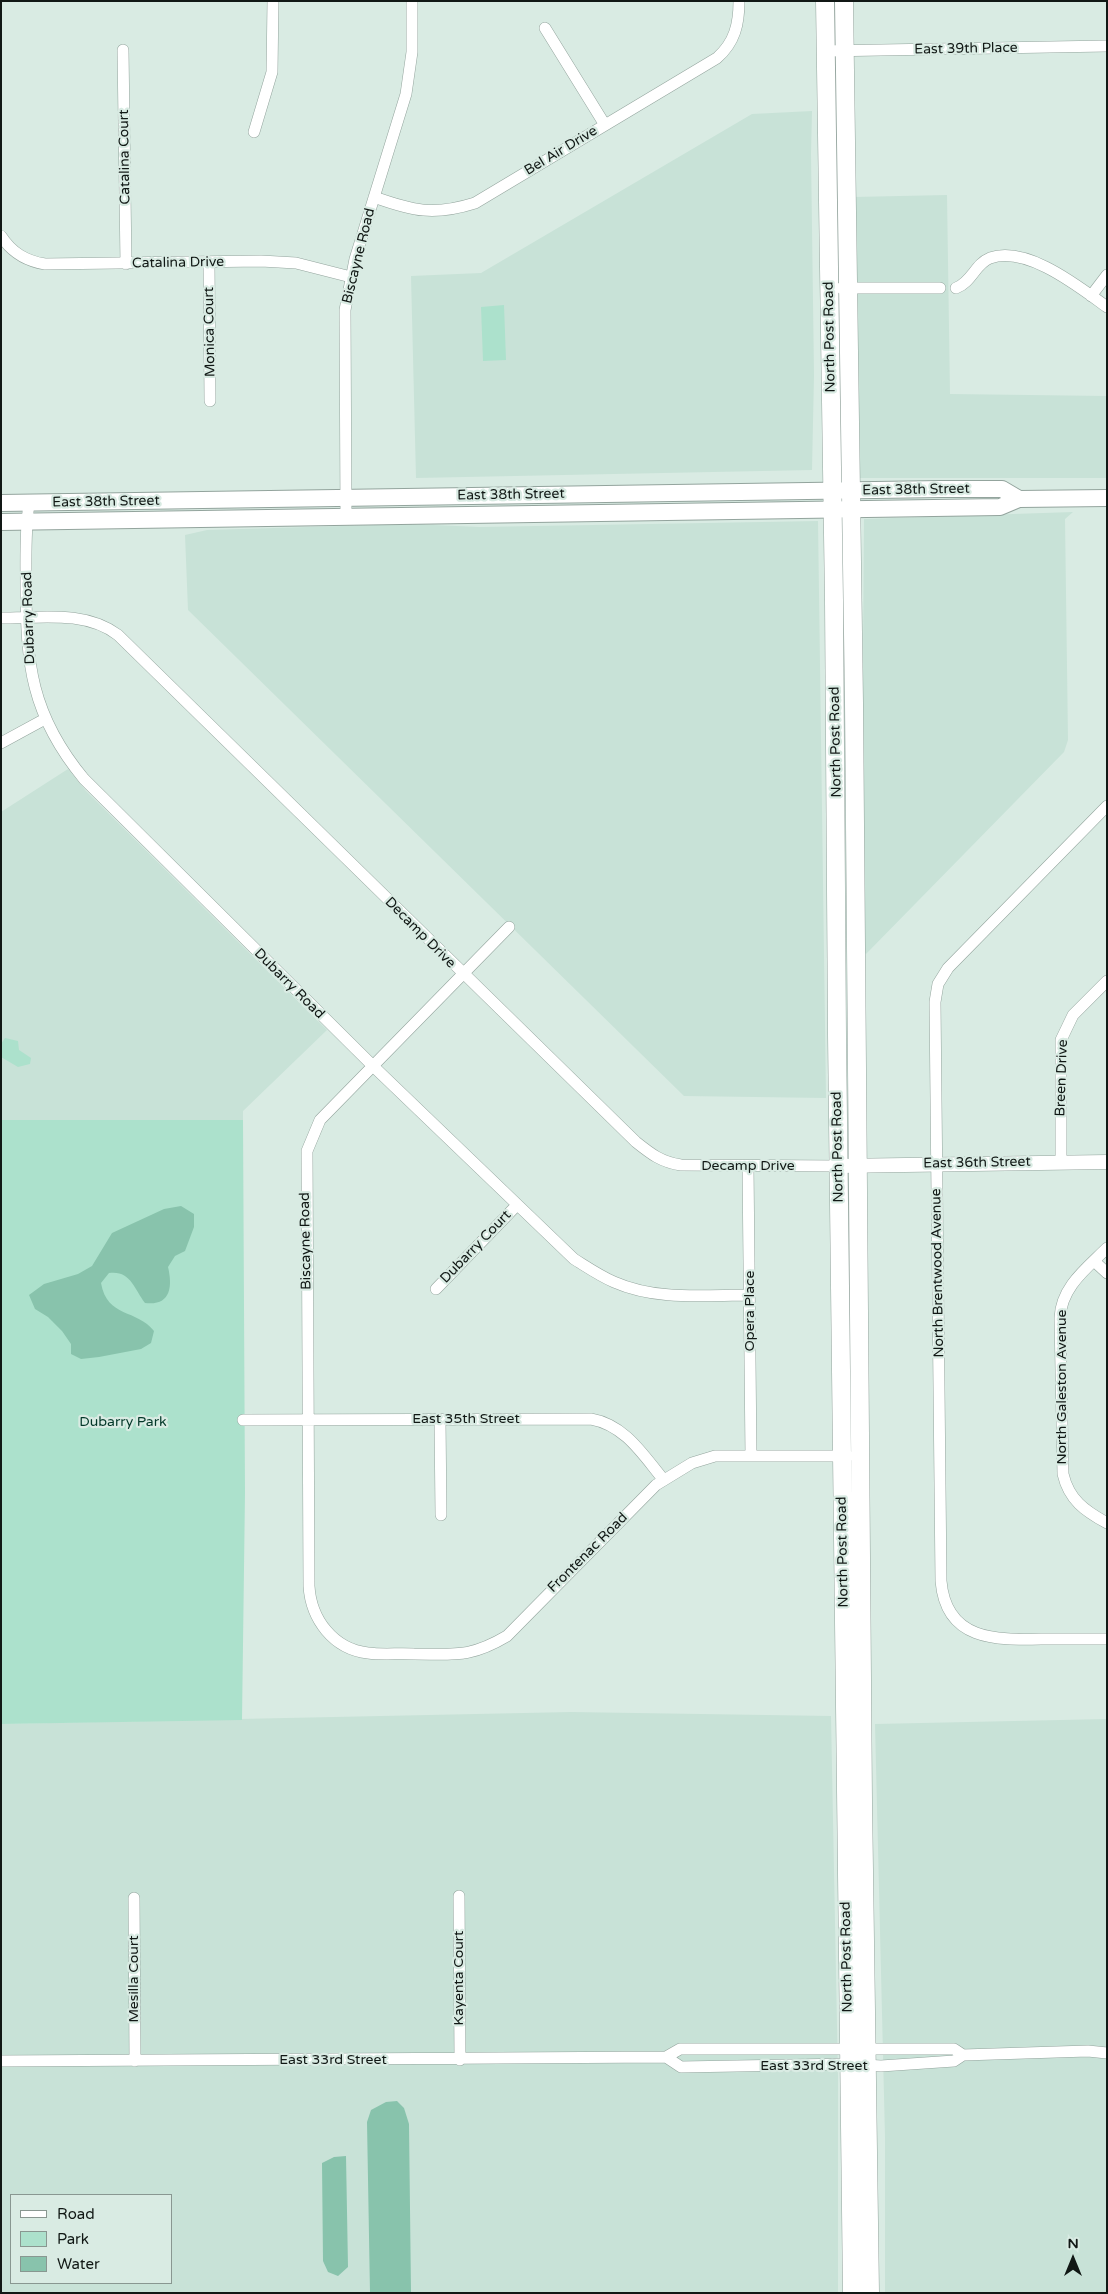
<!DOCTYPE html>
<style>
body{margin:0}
#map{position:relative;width:1108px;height:2294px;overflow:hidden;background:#d9ebe3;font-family:"Varela Round",sans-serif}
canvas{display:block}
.frame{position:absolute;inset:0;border:2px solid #111815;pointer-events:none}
.legend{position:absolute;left:10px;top:2194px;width:162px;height:90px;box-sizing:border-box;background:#d9ebe3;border:1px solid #899791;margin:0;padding:6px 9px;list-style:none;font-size:15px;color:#111815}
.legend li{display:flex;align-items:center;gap:10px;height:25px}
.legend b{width:25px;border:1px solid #899791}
.north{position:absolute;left:1048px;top:2234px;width:50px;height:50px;-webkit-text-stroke:4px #d9ebe3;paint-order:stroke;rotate:0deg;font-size:14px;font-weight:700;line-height:20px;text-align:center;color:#111815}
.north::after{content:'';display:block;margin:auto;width:18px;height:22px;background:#111815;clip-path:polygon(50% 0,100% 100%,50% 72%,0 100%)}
</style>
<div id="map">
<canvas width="1108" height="2294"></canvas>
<div class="frame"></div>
<ul class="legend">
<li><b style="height:6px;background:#fff"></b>Road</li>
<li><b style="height:14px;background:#ace1cc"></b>Park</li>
<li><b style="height:14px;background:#88c3ac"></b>Water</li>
</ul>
<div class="north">N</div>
</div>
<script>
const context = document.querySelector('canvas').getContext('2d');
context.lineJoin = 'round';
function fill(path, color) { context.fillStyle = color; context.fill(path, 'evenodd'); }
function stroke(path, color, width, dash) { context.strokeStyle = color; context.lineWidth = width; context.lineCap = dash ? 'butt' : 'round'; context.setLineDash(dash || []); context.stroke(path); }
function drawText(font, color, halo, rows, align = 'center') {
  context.font = font + ' "Varela Round",sans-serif'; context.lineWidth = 4.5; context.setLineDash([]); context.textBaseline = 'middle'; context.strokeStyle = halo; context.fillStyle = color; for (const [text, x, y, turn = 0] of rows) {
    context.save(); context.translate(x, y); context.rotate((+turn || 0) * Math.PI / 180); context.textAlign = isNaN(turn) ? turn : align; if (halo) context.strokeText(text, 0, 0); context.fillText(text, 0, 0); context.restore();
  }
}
fill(new Path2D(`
 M812 111 811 154 814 375 812 470 416 478 411 276 481 273 752 114Z
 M947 195 950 394 1107 396V478H857L853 197Z
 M1073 512 1065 519 1068 740 1064 752 866 954 861 949 864 519Z
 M818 521 826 1098 684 1096 188 610 185 535 207 530 410 524 480 527Z
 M68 769 86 791 327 1030 243 1111V1120H1V812Z
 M571 1712 831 1716 838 2077V2293H1V1724ZM11 2195H171V2283H11Z
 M1107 1719V2293H885V2137L875 1724Z`), '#c8e2d7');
fill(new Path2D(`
 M504 305 506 360 483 361 481 307Z
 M5 1038 18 1041 19 1050 31 1058 30 1064 18 1067 1 1057V1044Z
 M1 1120H243L245 1493 242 1720 1 1724Z`), '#ace1cc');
fill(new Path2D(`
 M181 1206 194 1214V1227L185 1251 175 1256 168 1267C173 1288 170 1306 145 1303 134 1288 130 1270 109 1273L101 1283C107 1318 137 1309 154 1331L151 1343 141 1349 99 1357 81 1359 71 1354V1344L62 1331 48 1317 35 1309 29 1295 44 1284 78 1274 92 1266 112 1233 164 1209Z
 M397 2101 404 2108 409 2124 411 2293H370L367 2122 371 2110 386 2102Z
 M346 2156 348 2267 338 2276 328 2272 323 2261 322 2163 334 2157Z`), '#88c3ac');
const minor = new Path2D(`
 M545 28 605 125
 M123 50 126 264
 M825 51 1107 46
 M254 132 272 72 273 1
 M374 197C413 211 434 216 475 203L717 58C735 42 739 24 739 1
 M1 236C12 253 26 261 45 264L261 261 296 263 351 277
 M209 262 210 401
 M841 288H940
 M956 288C972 282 975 264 990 258 1027 245 1079 287 1107 307
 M1091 296 1107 275
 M29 504C25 530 26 557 26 584 26 664 31 715 84 779L373 1066 574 1259C587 1267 600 1276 614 1282 657 1301 705 1295 750 1295
 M346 517 345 310 355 259 406 94 412 52V1
 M1 618C40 618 85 610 118 635L636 1142C651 1154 661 1162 681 1165L838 1166
 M1 743 45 719
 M1107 806 948 968 938 984 935 1002 941 1581C946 1641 996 1640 1041 1639 1063 1639 1085 1639 1107 1639
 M509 927 320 1120 307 1151 309 1586C311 1619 333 1649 368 1653 383 1655 399 1653 414 1654 455 1654 470 1658 507 1636L656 1485 692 1463 715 1456H848
 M1061 1162V1040L1073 1015 1107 981
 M748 1166 751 1456
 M1107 1248C1087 1268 1061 1287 1060 1318L1063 1474C1069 1500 1085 1511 1107 1523
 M1094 1261 1107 1273
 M436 1289 517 1205
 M440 1419 441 1515
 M243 1420 591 1419C625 1425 643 1455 663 1479
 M459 1896 460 2060
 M134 1898 135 2061
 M666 2057 681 2067 849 2064 881 2066 954 2061 963 2055
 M1 2061 666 2057 680 2049H954L963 2055 1088 2051 1107 2053`);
const tertiary = new Path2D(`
 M838 1166 1107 1162`);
const secondary = new Path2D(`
 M1 503 942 489H1002L1019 499
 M1 522 1000 507 1019 499 1107 498`);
const primary = new Path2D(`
 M825 1 834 601 837 1035 852 2293
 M844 1 854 703 863 1800 870 2293`);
stroke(minor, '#93a49d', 12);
stroke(tertiary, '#93a49d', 15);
stroke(secondary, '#93a49d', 18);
stroke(primary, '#93a49d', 19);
stroke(minor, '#fff', 11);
stroke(tertiary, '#fff', 14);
stroke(secondary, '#fff', 16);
stroke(primary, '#fff', 18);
drawText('14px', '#111815', '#d9ebe3', [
 ["East 39th Place",966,49,-1],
 ["Bel Air Drive",561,151,-31],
 ["Catalina Court",125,157,-91],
 ["Biscayne Road",359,256,-76],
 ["Catalina Drive",178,263,-1],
 ["Monica Court",210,332,-91],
 ["North Post Road",830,337,-91],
 ["East 38th Street",916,490,-1],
 ["East 38th Street",511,495,-1],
 ["East 38th Street",106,502,-1],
 ["Dubarry Road",29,618,-92],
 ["North Post Road",836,742,-91],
 ["Decamp Drive",420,933,45],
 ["Dubarry Road",289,984,45],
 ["Breen Drive",1062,1078,-88],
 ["North Post Road",838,1147,-91],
 ["East 36th Street",977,1163,-1],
 ["Decamp Drive",748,1166],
 ["Biscayne Road",306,1241,-91],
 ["Dubarry Court",476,1247,-46],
 ["North Brentwood Avenue",938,1273,-91],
 ["Opera Place",750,1311,-90],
 ["North Galeston Avenue",1062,1387,-90],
 ["East 35th Street",466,1419],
 ["North Post Road",843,1552,-91],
 ["Frontenac Road",588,1553,-45],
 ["North Post Road",847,1957,-91],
 ["Kayenta Court",459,1978,-90],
 ["Mesilla Court",134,1979,-90],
 ["East 33rd Street",333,2060],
 ["East 33rd Street",814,2066]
]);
drawText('14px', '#033829', '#d9ebe3', [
 ["Dubarry Park",123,1422]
]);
</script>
